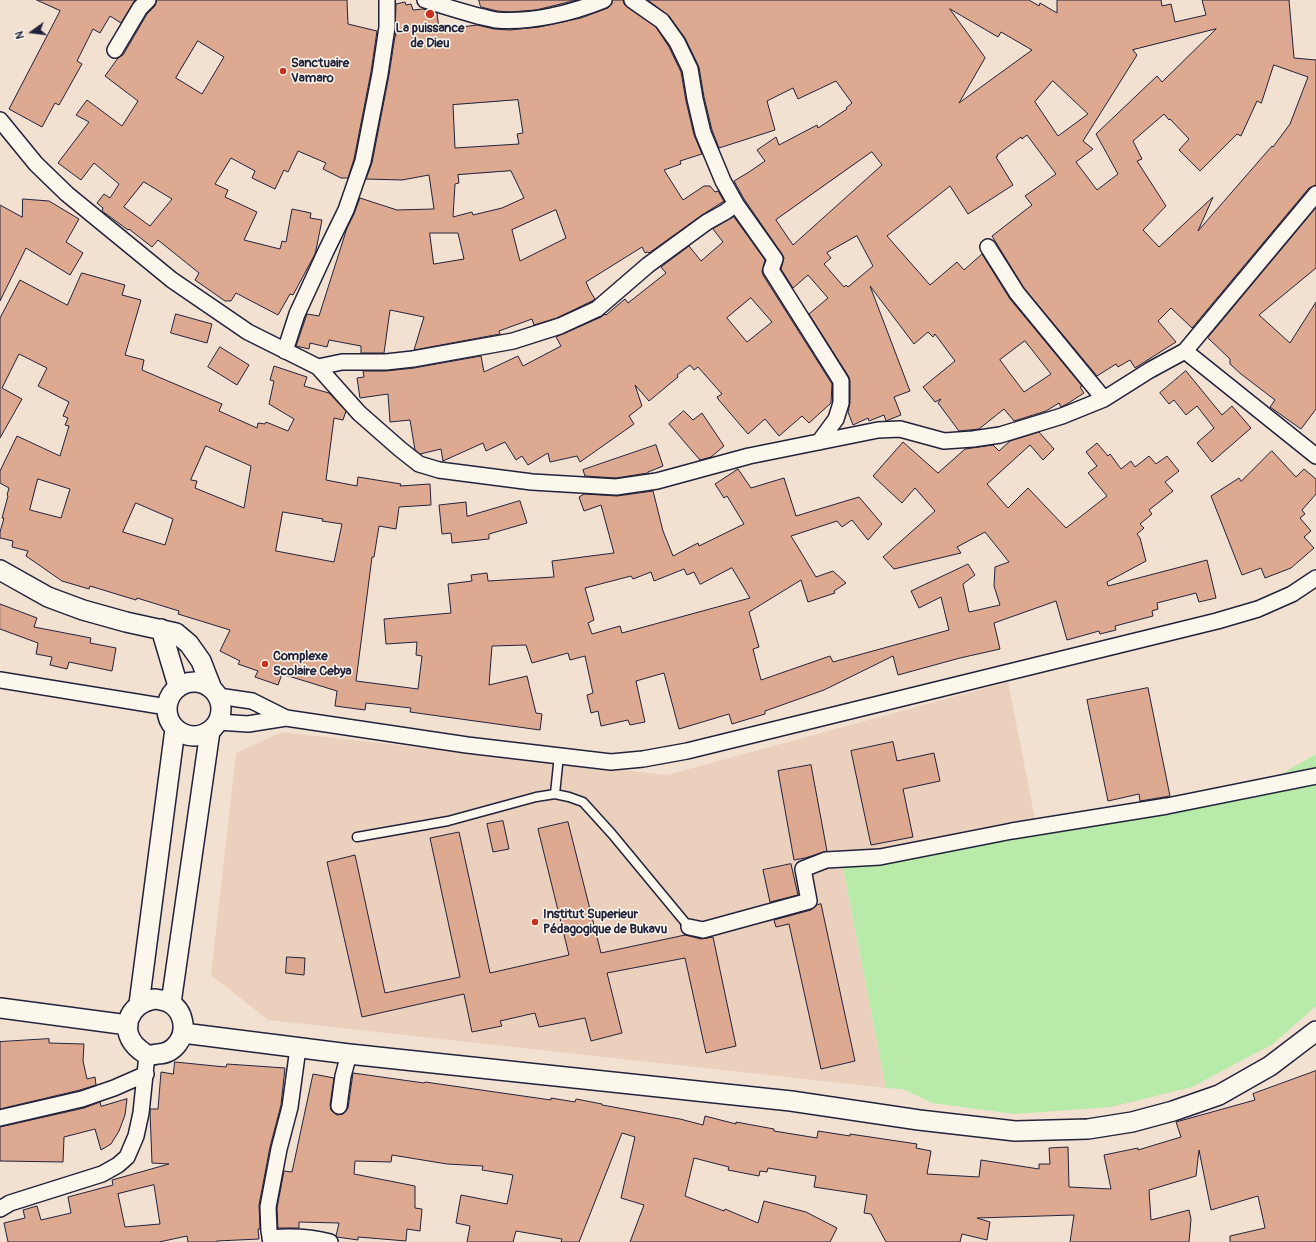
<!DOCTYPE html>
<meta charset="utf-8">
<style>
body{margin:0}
#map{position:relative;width:1316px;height:1242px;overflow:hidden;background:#f2e0d1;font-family:Pangolin,sans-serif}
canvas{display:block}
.north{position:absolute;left:12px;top:12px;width:40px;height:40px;-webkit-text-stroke:3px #fbf7ec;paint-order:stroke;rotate:256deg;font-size:11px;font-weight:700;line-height:16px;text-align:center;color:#22223b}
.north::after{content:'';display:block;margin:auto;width:14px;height:18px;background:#22223b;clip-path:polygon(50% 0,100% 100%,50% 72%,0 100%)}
</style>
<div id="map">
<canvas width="1316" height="1242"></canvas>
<div class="north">N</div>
</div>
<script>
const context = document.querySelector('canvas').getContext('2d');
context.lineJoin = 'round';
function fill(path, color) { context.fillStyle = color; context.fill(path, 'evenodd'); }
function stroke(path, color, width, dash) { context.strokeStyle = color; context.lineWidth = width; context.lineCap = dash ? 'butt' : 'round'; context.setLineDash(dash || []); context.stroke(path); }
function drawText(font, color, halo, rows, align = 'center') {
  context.font = font + ' Pangolin,sans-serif'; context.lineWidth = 3; context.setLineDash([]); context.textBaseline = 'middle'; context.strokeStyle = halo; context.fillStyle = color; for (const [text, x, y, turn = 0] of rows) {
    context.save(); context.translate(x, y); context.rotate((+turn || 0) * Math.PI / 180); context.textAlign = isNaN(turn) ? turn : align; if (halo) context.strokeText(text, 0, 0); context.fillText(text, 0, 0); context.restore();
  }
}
fill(new Path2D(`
 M1008 682 1037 829 843 869 886 1088 268 1020 211 975 236 753 282 732 667 775Z`), '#ecd0be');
fill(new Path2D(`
 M1316 754V1006L1273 1044 1192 1087 1111 1107 1014 1114 932 1103 903 1089 886 1088 843 868 1037 829 1257 788Z`), '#b8eaaa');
const building = new Path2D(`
 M37 0H135L121 23 110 16 100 33 93 29 77 61 82 64 59 105 55 103 42 127 9 109 60 11Z
 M157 0H347L348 24 377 31 371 72 354 159 348 178H341L323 169 326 163 298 151 288 172 284 170 275 189 252 178 255 171 231 158 215 184 228 190 225 197 257 212 244 240 280 249 282 241 286 242 292 209 311 213 310 218 322 220 316 250 315 254 293 295 290 294 278 315 236 293 231 301H225L195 280 199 273 158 240 152 247 129 229 128 230 102 211 103 208 97 203 104 194 110 198 119 184 94 163 81 180 58 163 89 122 76 115 87 100 122 126 138 101 105 76 118 58 123 55 147 14 155 6ZM198 41 224 57 202 94 176 78ZM144 182 172 199 150 226 124 207Z
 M479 0H577L536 10 509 12 497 11 481 7Z
 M613 0H623L624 4 627 7 656 27 669 47 681 72 686 101 694 135 702 154 680 161 681 164 664 170 683 200 704 186H710L715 192 718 191 724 201 702 215 649 253 648 252 645 253 642 247 586 282 590 291 595 299 592 301 557 318 534 325 532 319 499 331 500 334 414 350 424 317 390 310 384 353H361V346L329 340 327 347 310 343 309 349 296 346 307 314 319 316 347 228 354 214 360 198 397 210 434 209 429 175 402 180 366 179 372 163 389 75 395 36H396L395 32 396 4 405 2 406 5 411 4 413 10 423 9 437 13 439 30 477 25 494 29 510 30 539 27 581 18 608 8 611 5ZM518 100 523 133 517 134 519 144 455 148 453 105ZM511 171 524 198 502 208 473 215 472 212 453 217 455 184 459 183 458 175ZM556 210 566 238 520 261 512 230ZM430 233H458L464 259 434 264Z
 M648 0H1029L1039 6 1040 3 1057 13V0H1161L1162 6 1171 4 1175 22 1206 15 1202 0H1289L1294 58 1316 60V185L1309 188 1192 328 1171 308 1158 321 1176 342 1135 368 1130 360 1118 367 1116 364 1097 376 1024 288 992 236 1032 205 1025 196 1056 174 1027 135 1022 139 1021 137 997 155 998 156 996 157 1013 185 968 214 950 186 887 236 930 285 957 262 964 270 982 254 1010 299 1082 386 1080 387 1084 393 1067 404 1061 407 1059 403 1046 411 1014 421 1004 409 979 429 959 431 938 403 941 399 935 402 923 387 955 361 935 334 933 337 928 332 914 344 870 286 910 391 894 397 901 415 886 421 884 415 869 421 868 418 853 425 848 412 850 403V381L849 377 809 314 828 298 808 275 793 288 781 269 784 258 782 254 744 199 734 181 749 172 765 161 757 150 776 137 779 145 817 125 818 128 847 109 846 108 852 103 836 81 798 99 793 88 767 101 775 130 719 148 712 130 704 97 699 67 685 38 669 16ZM950 9 998 37 1001 32 1032 50 959 103 985 58ZM1216 29 1162 82 1157 76 1096 134 1118 174 1097 190 1076 162 1093 149 1083 141 1137 55 1133 50ZM1274 65 1308 77 1290 124 1273 147 1272 146 1198 231 1213 197 1159 247 1143 230 1166 206 1137 161 1142 159 1133 141 1164 114 1169 120 1170 119 1189 139 1179 150 1200 171 1237 134 1241 136 1257 101 1261 103ZM1053 81 1088 114 1058 136 1035 102ZM872 152 882 165 793 245 776 220ZM857 236 873 266 848 287 846 285 844 287 824 264 831 258 827 253ZM1025 341 1051 374 1024 392 1000 360Z
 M23 199 49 201 79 219 66 242 83 253 70 275 26 248 0 301V205L22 217Z
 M1316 208V268L1259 315 1290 343 1316 302V409L1301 429 1270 407 1275 400 1241 374 1230 364V359L1208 338Z
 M734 217 765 260 762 271 763 275 832 384 831 403 809 423 802 416 779 436 765 419 748 434 718 399 717 397 722 394 698 367 694 370 690 365 677 375 678 377 649 401 635 385 642 406 629 416 634 424 580 462 577 456 550 462 548 453 528 465 522 456 516 460 505 442 486 451 483 443 443 461 441 449 420 454 415 450 410 420 390 422 388 394 360 398 357 378 364 377 363 371H386L414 368 481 356 484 372 518 356 523 366 561 346 556 337 601 317 605 314 606 315 625 299 628 303 666 273 661 267 689 246 701 261 723 242 713 229ZM751 298 772 322 747 342 727 318Z
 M82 273 125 285 122 295 141 300 125 355 144 360 142 370 222 404 219 411 257 428 258 423 265 424 266 422 288 431 294 419 269 404 274 381 270 380 274 366 307 377 304 386 329 393 346 411 343 420 334 418 326 480 357 486 358 477 401 484 400 486 430 484 431 505 399 507 396 529 379 526 374 557H372L356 681 418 689 422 656 416 655 417 642 386 644 384 619 451 613 448 584 472 581 471 575 487 573 488 581 554 577 552 561 614 553 601 505 584 511 579 497 584 494 617 496 653 491 663 531 673 556 698 543 699 546 744 524 727 496 724 498 715 484 738 469 751 488 784 478 796 516 859 497 882 524 868 540 852 520 842 527 837 521 791 536 816 577 833 571 846 583 834 591 835 593 808 602 801 580 749 612 759 647 753 649 761 680 830 656 833 662 949 630 941 597 919 608 911 591 968 564 975 575 963 584 969 612 1000 605 994 586 995 567 1009 562 985 532 957 547 961 553 894 569 883 557 935 511 915 488 902 503 873 476 903 442 938 473 965 449 993 445 999 451 1010 441 1039 432 1054 449 1043 460 1030 445 987 484 1008 508 1028 488 1066 528 1107 496 1088 473 1097 466 1086 452 1097 443 1108 456 1110 454 1121 469 1131 461 1135 467 1149 456 1156 464 1167 456 1179 471 1165 482 1173 491 1149 510 1152 514 1140 524 1144 528 1137 534 1140 538 1146 561 1107 582 1108 586 1207 560 1216 598 1199 602 1196 593 1157 603 1158 609 1152 611 1153 616 1115 626 1116 630 1100 634 1099 631 1067 640 1056 601 994 623 1000 649 960 658 898 675 893 656 824 690 765 711V714L732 724 729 714 679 729 664 673 636 681 645 722 630 725 628 720 601 726 598 711 591 713 587 695 593 693 585 656 570 660 568 653 532 663 526 645 492 646 489 685 527 676 536 713 542 714 540 730 410 712 411 708 366 703 365 710 335 706 337 691 282 674 278 685 255 677 258 671 238 664 240 661 220 651 230 630 178 614 179 611 137 598 136 600 90 586 89 589 62 581 26 556 28 551 12 547 13 541 0 538V532L4 518H2L8 496 7 495 9 488 0 483V471L17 436 60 456 69 426 65 425 68 418 63 416 69 402 38 386 47 368 19 354 2 388 22 399 0 438V318L20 280 67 305ZM206 446 251 466 244 508 195 488 197 481 191 480ZM38 479 70 489 61 518 30 510ZM136 503 173 519 165 545 123 532ZM283 512 323 519 322 521 342 524 334 562 276 551ZM732 568 750 598 622 633 620 626 592 634 588 623 594 620 585 588 631 576 633 579 651 572 654 581 684 569 687 575 694 572 700 584Z
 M176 314 212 324 207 343 171 333Z
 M220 347 249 365 237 385 208 367Z
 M1186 371 1222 415 1232 406 1251 428 1212 462 1197 443 1214 428 1197 406 1186 415 1174 400 1169 404 1160 393Z
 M684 411 693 420 702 413 724 446 711 457 700 460 669 424Z
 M656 445 663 466 648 472V473L616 478 585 476 583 470Z
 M1272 451 1296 477 1304 469 1316 479V494L1302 510 1305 514 1300 518 1311 531 1304 537 1314 548 1291 568 1265 578 1261 568 1242 575 1211 496 1239 478 1241 481Z
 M520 501 527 523 489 534V539L452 543 451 533 442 534 439 505 466 502 467 516Z
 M0 604 37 618 34 627 91 638 90 643 116 648 112 671 69 662 67 669 50 665 52 657 36 654 38 643 0 629Z
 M1148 688 1170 796 1140 801 1139 794 1108 801 1087 700Z
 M893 742 897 761 934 753 940 781 903 789 913 837 871 845 851 751Z
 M811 765 827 851 805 858 794 860 778 771Z
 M503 821 509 849 493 852 487 824Z
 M568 822 601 953 685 935 701 939 713 937 736 1046 706 1053 685 958 607 973 622 1033 591 1041 585 1018 539 1027 535 1013 500 1021 502 1026 472 1032 464 994 362 1017 327 862 355 855 385 993 460 977 430 838 459 832 490 973 569 955 538 829Z
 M791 864 798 895 770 902 763 870Z
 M821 904 855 1061 821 1069 789 924 776 927 774 920 811 910 817 905Z
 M287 957 305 958 304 975 286 973Z
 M49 1039V1043L84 1044 83 1061 87 1079 95 1077 96 1085 80 1090 0 1109V1042Z
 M175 1062 215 1066 226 1067 227 1064 285 1068 281 1105 270 1147 259 1205 260 1229H258L259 1239 217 1241V1242H188L187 1236 159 1242H8L4 1223 25 1218 23 1210 37 1206 41 1220 71 1213 68 1197 113 1185 112 1180 169 1164 152 1163 150 1112V1109H158L161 1072 173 1074ZM154 1185 160 1224 125 1227 118 1194Z
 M1316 1071V1242H1230V1236L1265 1228 1258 1196 1211 1210 1199 1150 1196 1176 1149 1190 1151 1220 1189 1210 1191 1219 1189 1242H1070L1074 1215 977 1218 990 1222 987 1240 962 1234 960 1242H886L871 1214 864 1213 867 1195 814 1187 816 1176 768 1168 767 1172 760 1171 759 1176 728 1170 729 1167 694 1158 685 1196 724 1211 725 1209 758 1223 764 1201 806 1212 837 1228 830 1242H630L644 1205 621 1198 635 1137 622 1133 579 1242H561L562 1239 516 1231 513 1242H467L470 1226 456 1223 461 1195 507 1204 513 1175 482 1170 483 1166 447 1164 392 1155 391 1162 355 1161 354 1174 415 1186V1208L422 1209 420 1231 407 1229 406 1241 358 1237V1240L337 1237 336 1236 339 1223 299 1222V1228H278L277 1208 284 1171 292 1172 313 1074 334 1078 330 1105 331 1110 334 1113 337 1115 343 1114 346 1111 348 1108 353 1073 424 1083 425 1082 551 1100V1098L575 1102 576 1099 602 1104V1105L680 1119 703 1125 705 1116 736 1124V1122L774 1129V1131L817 1138 818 1131 850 1136V1134L917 1144 916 1148 931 1151 927 1174 979 1177 981 1160 1039 1169V1164H1050L1049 1148 1068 1147 1069 1187 1111 1189 1104 1155 1138 1148V1150L1181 1137 1176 1122 1255 1100 1253 1094Z
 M127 1099 125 1115 119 1131 111 1144 101 1150 95 1129 64 1137 63 1162 0 1161V1127L84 1108 100 1102 101 1106Z`);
fill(building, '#dda991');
stroke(building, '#22223b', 1);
const service = new Path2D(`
 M555 794 559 755
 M357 837 448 821 536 797 555 794 569 797 583 802 612 834 689 927`);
const minor = new Path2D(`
 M425 0C443 6 460 11 478 16 484 17 490 19 496 20 531 23 572 13 604 0
 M632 0 662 21 677 42 690 69 695 99 703 133 723 181 736 204 775 259 771 270 841 381V403L836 419 819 442
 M115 50 140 8 148 0
 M0 120 36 164 67 194 172 280 248 332 318 367 359 413 400 449 419 464 439 470 532 482 616 487 657 481 749 456 878 430 900 429 944 441 973 439 1000 435 1062 416 1104 399 1150 370 1185 351 1316 194
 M988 247 1017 293 1104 399
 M285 351 297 314 326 251 346 210 363 161 380 74 387 27V0
 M1185 351 1316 456
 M318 367 342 362H386L413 359 513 341 560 326 597 309 648 265 707 222 725 212 736 204
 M0 680 167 707
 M218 696 252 701 286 718 467 745 611 762 643 759 687 751 1217 621 1258 609 1292 594 1316 578
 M218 722 248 724 286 718
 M689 927 703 930 809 901 803 869 826 860 880 857 1012 831 1167 806 1316 776
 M339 1106 343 1076 349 1054
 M0 1118 82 1099 114 1088 146 1074
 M0 1209 10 1203 102 1174 118 1165 127 1157 136 1136 141 1113 147 1055
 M270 1238C291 1236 311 1237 330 1242
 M271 1242 269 1231 268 1207 279 1149 290 1107 298 1048`);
const tertiary = new Path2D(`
 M0 570 48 597 83 610 126 622 176 633 189 644 201 661 212 689
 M161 629 178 686
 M167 709a27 27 0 1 1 54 0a27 27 0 1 1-54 0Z
 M155 999C160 1000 165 1000 170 1003 184 1011 187 1031 178 1043 173 1050 166 1054 157 1054 154 1055 151 1055 148 1055 145 1054 143 1052 140 1050 117 1032 128 1003 155 999Z
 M171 1003 210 731
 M139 1004 175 729
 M0 1008 128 1025
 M183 1033 349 1054 791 1101 919 1120 1015 1131 1088 1129 1132 1122 1173 1111 1219 1095 1270 1066 1316 1031`);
stroke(service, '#22223b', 11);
stroke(minor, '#22223b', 18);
stroke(tertiary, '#22223b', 22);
stroke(service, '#fbf7ec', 8);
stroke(minor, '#fbf7ec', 15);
stroke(tertiary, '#fbf7ec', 19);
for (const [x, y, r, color] of [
 [430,14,5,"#c8321e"],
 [283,71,4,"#c8321e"],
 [265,664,4,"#c8321e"],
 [535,922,4,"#c8321e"]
]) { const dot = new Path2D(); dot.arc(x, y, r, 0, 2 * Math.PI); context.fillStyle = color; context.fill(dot); stroke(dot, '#fbf7ec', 1.5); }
drawText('bold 13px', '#22223b', '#fbf7ec', [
 ["La puissance",430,29,"center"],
 ["de Dieu",430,44,"center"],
 ["Sanctuaire",291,64],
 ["Vamaro",291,79],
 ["Complexe",273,657],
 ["Scolaire Cebya",273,672],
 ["Institut Superieur",543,915],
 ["Pédagogique de Bukavu",543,930]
], 'left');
</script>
